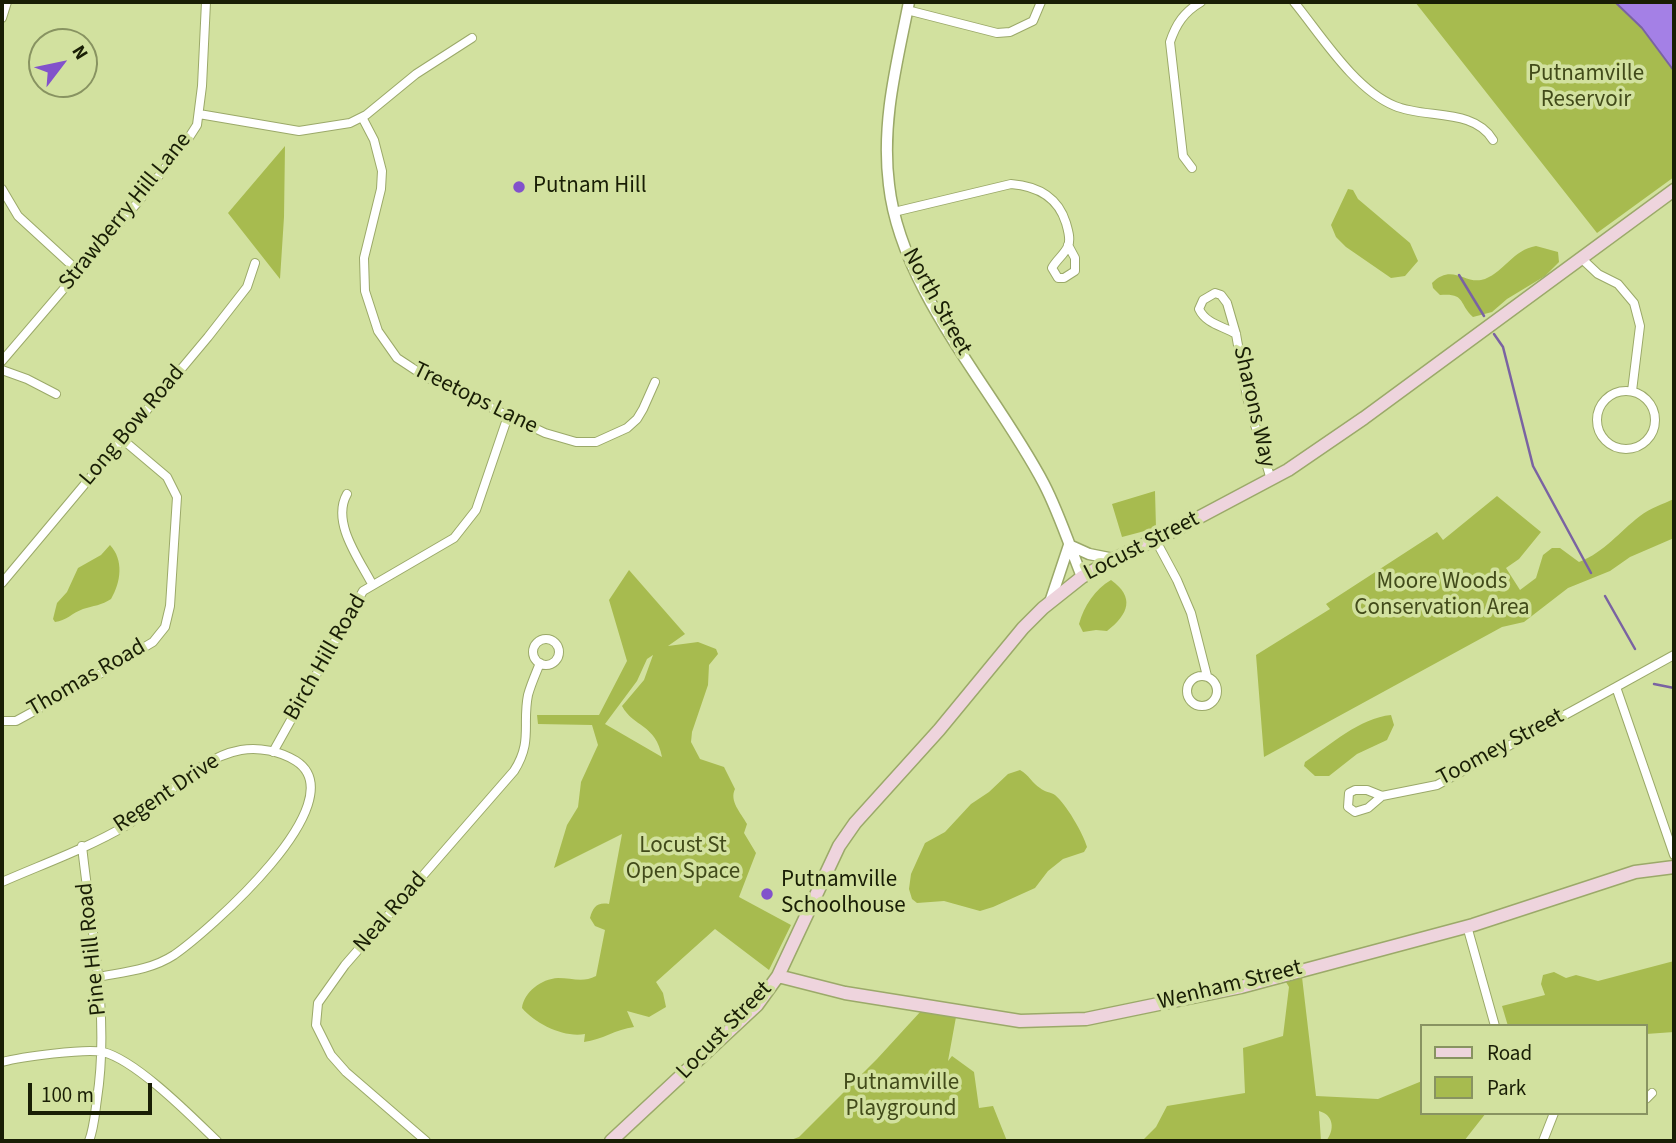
<!DOCTYPE html>
<style>
body{margin:0}
#map{position:relative;width:1676px;height:1143px;overflow:hidden;background:#d2e19f;font-family:"Source Sans 3",sans-serif}
canvas{display:block}
.frame{position:absolute;inset:0;border:4px solid #191e05;pointer-events:none}
.legend{position:absolute;left:1420px;top:1024px;width:228px;height:91px;box-sizing:border-box;background:#d2e19f;border:2px solid #889361;margin:0;padding:9px 12px;list-style:none;font-size:21px;color:#191e05}
.legend li{display:flex;align-items:center;gap:14px;height:35px}
.legend b{width:35px;border:2px solid #889361}
.north{position:absolute;left:28px;top:28px;width:70px;height:70px;box-sizing:border-box;background:#d2e19f;border:2px solid #889361;border-radius:50%;rotate:58deg;font-size:19px;font-weight:700;line-height:28px;text-align:center;color:#191e05}
.north::after{content:'';display:block;margin:auto;width:24px;height:32px;background:#8252cb;clip-path:polygon(50% 0,100% 100%,50% 72%,0 100%)}
.scale{position:absolute;left:28px;top:1083px;width:124px;height:32px;box-sizing:border-box;border:4px solid #191e05;border-top:0;padding-left:9px;font-size:21px;line-height:24px;white-space:nowrap;color:#191e05;-webkit-text-stroke:5px #d2e19f;paint-order:stroke}
</style>
<div id="map">
<canvas width="1676" height="1143"></canvas>
<div class="frame"></div>
<ul class="legend">
<li><b style="height:9px;background:#eed4dd"></b>Road</li>
<li><b style="height:19px;background:#a7bb4f"></b>Park</li>
</ul>
<div class="north">N</div>
<div class="scale">100 m</div>
</div>
<script>
const context = document.querySelector('canvas').getContext('2d');
context.lineJoin = 'round';
function fill(path, color) { context.fillStyle = color; context.fill(path, 'evenodd'); }
function stroke(path, color, width, dash) { context.strokeStyle = color; context.lineWidth = width; context.lineCap = dash ? 'butt' : 'round'; context.setLineDash(dash || []); context.stroke(path); }
function drawText(font, color, halo, rows, align = 'center') {
  context.font = font + ' "Source Sans 3",sans-serif'; context.lineWidth = 7; context.setLineDash([]); context.textBaseline = 'middle'; context.strokeStyle = halo; context.fillStyle = color; for (const [text, x, y, turn = 0] of rows) {
    context.save(); context.translate(x, y); context.rotate((+turn || 0) * Math.PI / 180); context.textAlign = isNaN(turn) ? turn : align; if (halo) context.strokeText(text, 0, 0); context.fillText(text, 0, 0); context.restore();
  }
}
fill(new Path2D(`
 M1415 2H1615L1642 28 1674 71V177L1597 233Z
 M285 146 284 217 280 279 228 213Z
 M1348 189 1353 190 1358 199 1410 243 1418 261 1405 276 1391 278 1346 247 1336 237 1331 225Z
 M1536 246 1558 252 1559 262 1545 276 1507 299 1492 312 1473 317C1458 303 1466 293 1440 295L1433 288 1432 283C1453 262 1465 286 1485 279 1505 271 1513 250 1536 246Z
 M1155 491 1156 528 1122 537 1112 504Z
 M1497 496 1541 532 1519 559 1506 568 1520 590 1536 578 1543 555 1552 548H1560L1579 562C1605 552 1619 532 1640 516 1650 508 1663 504 1674 499V538L1630 557 1610 571 1568 588 1524 622 1502 627 1264 757 1256 655 1330 609 1326 604 1437 532 1443 540Z
 M110 545C124 560 121 582 111 599 102 605 93 606 83 609 72 613 66 621 55 622L53 619 57 603 67 592 78 568 101 555Z
 M629 570 685 634 668 646 698 642 716 649 718 654 709 665 708 685 692 732 691 742 700 759 724 767 735 789C729 801 741 813 747 824L744 833 756 853 739 897 791 925 769 970 715 929 656 982 663 993 666 1007 649 1017 627 1011 634 1027C616 1029 602 1040 584 1042L585 1034C564 1038 536 1024 522 1008 524 992 541 979 558 978 572 978 583 983 596 976L605 930 595 926 590 918C593 907 597 902 609 904L622 834 554 868 567 825 578 807 581 782 598 745 592 725 538 724 537 715H599L627 661 609 600ZM653 655 644 680 622 706C633 727 656 724 662 757L605 724 637 681 647 659Z
 M1111 580C1135 597 1129 614 1107 631L1096 630 1083 632 1079 624C1084 606 1095 589 1111 580Z
 M1391 715 1394 725 1387 740 1357 754 1329 776H1315L1304 766 1305 762C1330 745 1360 718 1391 715Z
 M1020 770C1029 775 1032 783 1040 788 1044 792 1051 792 1055 795 1066 804 1083 833 1087 847L1084 852 1063 859 1048 871 1035 888 993 907 980 911 944 901 917 903 912 899 909 889 911 874 925 843 945 832 971 804 989 792 1008 774Z
 M1674 961V1032L1646 1034V1026H1508L1502 1006 1545 995 1541 984 1543 975 1554 972 1566 978 1576 975 1598 981Z
 M1302 977 1316 1096 1378 1099 1422 1081V1113H1486L1464 1141H1326C1335 1130 1334 1115 1319 1111L1321 1141H1142L1156 1127 1167 1106 1245 1093 1243 1048 1283 1036 1289 987 1286 982Z
 M921 1011 956 1017 948 1061 952 1056 974 1072 979 1108 993 1106 1007 1141H788L799 1137 877 1059Z`), '#a7bb4f');
const water = new Path2D(`
 M1615 2H1674V71L1642 28Z`);
fill(water, '#a480e6');
stroke(water, '#7a63a2', 2);
stroke(new Path2D(`
 M1459 275 1484 316
 M1494 334 1503 347 1533 466 1591 573
 M1605 596 1635 649
 M1654 684 1674 688`), '#7a63a2', 2.5);
const minor = new Path2D(`
 M1294 2C1321 35 1354 89 1395 106 1426 119 1474 108 1493 140
 M907 10 997 33 1010 32 1033 21 1041 2
 M2 18 7 2
 M199 114 299 131 350 123 366 115 416 74 472 38
 M362 117 374 140 382 171 381 189 364 258 365 291 378 331 397 358 426 377 545 433 576 442H596L627 428 637 419 643 409 655 382
 M1192 168 1183 156 1170 42C1176 24 1184 12 1201 2
 M2 189 18 216 78 271
 M894 212 1011 184C1037 186 1058 197 1066 223 1068 230 1071 239 1068 246 1065 254 1056 260 1052 268L1058 278H1064L1075 271V258L1068 245
 M1581 258 1598 274 1618 284 1634 303 1640 326 1632 391
 M1236 334C1223 326 1206 324 1199 309L1203 300 1215 293 1221 295 1227 303 1236 334 1247 397 1271 480
 M2 361 138 202 188 139 197 125 202 86 206 2
 M2 370 27 379 56 394
 M1597 420a29 29 0 1 1 58 0a29 29 0 1 1-58 0Z
 M347 494C331 522 359 559 372 584
 M1155 539 1177 580 1191 613 1207 676
 M2 583 208 337 247 287 255 263
 M533 652a13 13 0 1 1 26 0a13 13 0 1 1-26 0Z
 M1674 655 1616 687 1674 855
 M1187 691a15 15 0 1 1 30 0a15 15 0 1 1-30 0Z
 M2 721H16L71 691 153 642 165 627 170 606 177 497 167 477 122 439
 M273 752 363 591 454 538 476 510 508 416
 M1382 796 1368 808 1355 812 1348 807 1349 793 1355 790H1367L1382 796 1437 785 1616 687
 M82 846C91 930 110 1015 97 1099 95 1113 94 1128 89 1141
 M2 882C43 864 88 848 127 825 164 801 196 758 241 750 259 747 280 751 296 761 358 801 207 932 174 955 151 970 124 972 98 977
 M1467 926 1495 1026
 M2 1062C21 1057 86 1048 103 1052 136 1060 192 1117 217 1141
 M1646 1099 1652 1093
 M426 1141 346 1072 331 1055 316 1025 318 1003 345 965 514 771C533 741 522 725 528 695 531 684 536 673 540 663
 M1543 1141 1554 1113`);
const tertiary = new Path2D(`
 M909 2C897 63 881 122 889 185 901 292 995 390 1044 484 1059 513 1070 547 1082 577
 M1050 602 1069 545 1089 554 1114 559`);
const secondary = new Path2D(`
 M778 976 845 993 1020 1021 1086 1019 1241 987 1473 925 1635 872 1674 867
 M611 1141 757 1005 778 976 839 846 855 823 939 730 1023 628 1043 608 1082 577 1114 559 1177 529 1288 470 1364 418 1674 190`);
stroke(minor, '#9ba969', 10);
stroke(tertiary, '#9ba969', 13);
stroke(secondary, '#9ba969', 15);
stroke(minor, '#fff', 8);
stroke(tertiary, '#fff', 10);
stroke(secondary, '#eed4dd', 12);
for (const [x, y, r, color] of [
 [519,187,7,"#8252cb"],
 [767,894,7,"#8252cb"]
]) { const dot = new Path2D(); dot.arc(x, y, r, 0, 2 * Math.PI); context.fillStyle = color; context.fill(dot); stroke(dot, '#d2e19f', 2.5); }
drawText('23px', '#424b1a', '#d2e19f', [
 ["Putnamville",1586,75],
 ["Reservoir",1586,101],
 ["Moore Woods",1442,583],
 ["Conservation Area",1442,609],
 ["Locust St",683,847],
 ["Open Space",683,873],
 ["Putnamville",901,1084],
 ["Playground",901,1110]
]);
drawText('23px', '#191e05', '#d2e19f', [
 ["Putnam Hill",533,187],
 ["Putnamville",781,881],
 ["Schoolhouse",781,907]
], 'left');
drawText('23px', '#191e05', '#d2e19f', [
 ["Strawberry Hill Lane",126,212,-51],
 ["North Street",936,302,61],
 ["Treetops Lane",475,399,26],
 ["Sharons Way",1253,407,77],
 ["Long Bow Road",133,426,-50],
 ["Locust Street",1142,547,-27],
 ["Birch Hill Road",326,658,-60],
 ["Thomas Road",87,679,-30],
 ["Toomey Street",1501,748,-28],
 ["Regent Drive",167,794,-34],
 ["Neal Road",391,913,-49],
 ["Pine Hill Road",93,949,-96],
 ["Wenham Street",1230,986,-14],
 ["Locust Street",725,1031,-46]
]);
</script>
